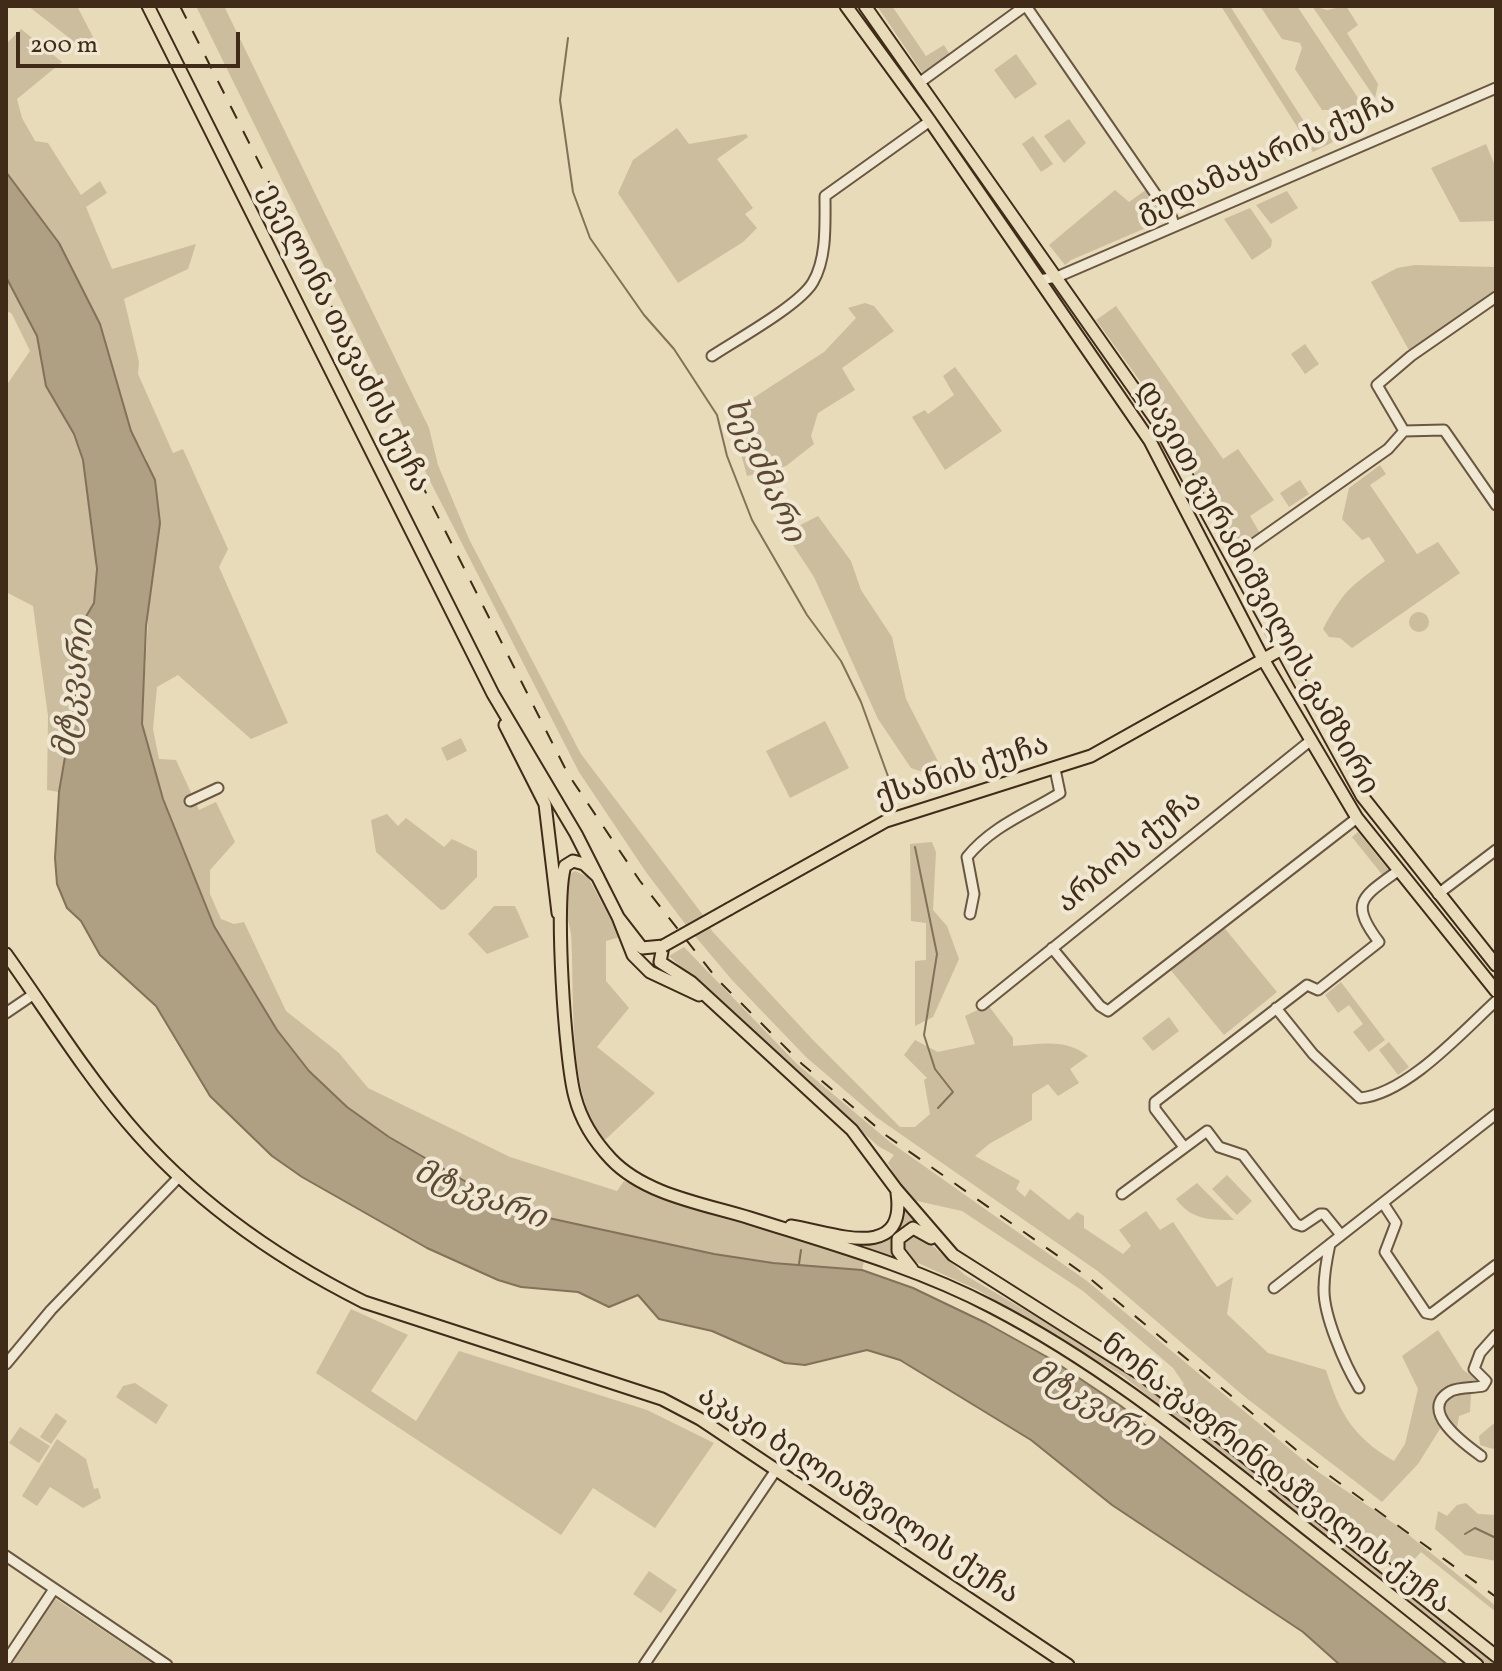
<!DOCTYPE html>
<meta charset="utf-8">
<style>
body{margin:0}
#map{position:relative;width:1502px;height:1671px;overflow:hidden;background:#e8dbb9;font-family:Vollkorn,serif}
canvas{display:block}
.frame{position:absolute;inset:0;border:8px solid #402b19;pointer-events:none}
.scale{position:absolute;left:16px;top:32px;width:224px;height:36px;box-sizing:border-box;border:4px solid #402b19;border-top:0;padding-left:10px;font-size:24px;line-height:28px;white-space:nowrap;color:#402b19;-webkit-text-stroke:6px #f0e8d2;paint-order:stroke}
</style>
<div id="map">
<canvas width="1502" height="1671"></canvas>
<div class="frame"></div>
<div class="scale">200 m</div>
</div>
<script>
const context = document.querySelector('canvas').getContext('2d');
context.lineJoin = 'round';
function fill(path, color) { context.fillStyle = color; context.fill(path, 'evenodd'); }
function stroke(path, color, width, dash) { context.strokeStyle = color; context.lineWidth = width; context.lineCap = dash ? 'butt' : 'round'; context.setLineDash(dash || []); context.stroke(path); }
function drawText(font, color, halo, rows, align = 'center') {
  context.font = font + ' Vollkorn,"Noto Serif Georgian",serif'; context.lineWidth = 8; context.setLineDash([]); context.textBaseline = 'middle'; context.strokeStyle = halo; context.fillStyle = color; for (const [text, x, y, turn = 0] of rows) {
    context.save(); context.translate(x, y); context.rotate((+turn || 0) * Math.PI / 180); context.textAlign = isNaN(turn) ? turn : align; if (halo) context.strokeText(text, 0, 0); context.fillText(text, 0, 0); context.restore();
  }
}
fill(new Path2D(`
 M28 6H77L93 37 81 47Z
 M196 6H224L429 428 438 465 469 539 581 754 706 919 712 931 813 1040 900 1127H915L930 1114 924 1080 927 1078 904 1055 915 1040 938 1052 975 1044 965 1016 988 1005 1013 1038V1046C1040 1044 1066 1038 1088 1056L1070 1069 1079 1083 1058 1096 1048 1084 1032 1094V1120L989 1144 975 1156 1020 1181 1016 1189 1025 1197 1030 1189 1069 1220 1077 1212 1084 1216V1228L1123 1254 1131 1246 1119 1230 1146 1211 1160 1230 1173 1222 1217 1287 1233 1277 1227 1314 1268 1353 1326 1370C1340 1414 1353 1437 1394 1461L1405 1444 1418 1389 1402 1356 1438 1330 1463 1370 1481 1382 1443 1389 1438 1411 1443 1424 1418 1464 1382 1502 1245 1397 1099 1272 876 1117 806 1057 732 980 689 929 646 872 579 772 431 483Z
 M877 6H892L926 56 944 45 950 55 923 74Z
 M1221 6H1230L1314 137 1335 129 1333 123 1367 118 1340 129 1343 137 1313 152Z
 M1260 6H1297L1366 110H1322L1295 69 1302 48 1300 43 1282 39Z
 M1312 6 1327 10 1346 6 1358 25 1347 33 1378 84 1375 98Z
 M21 29 62 62 17 99 22 118 35 141 48 143 81 195 100 181 107 193 86 207 112 269 196 244 188 269 124 299 139 362 138 374 173 453 183 449 228 549 219 567 288 723 251 739 178 675 157 687 153 729 159 759 176 760 199 810 216 802 235 842 210 870V894L221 919 234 924 244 922 286 1011 339 1053 368 1088 510 1157 617 1191 624 1181 691 1208 864 1261 862 1270 773 1263 714 1254 544 1217 499 1201 424 1160 347 1107 309 1071 277 1030 214 926 163 799 146 748 142 724 149 603 147 460 131 431 100 324 59 243 6 172V44Z
 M1016 54 1037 84 1015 99 994 70Z
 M1069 119 1086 143 1064 163 1044 136Z
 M677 128 689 144 746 134 748 137 717 159 753 208 745 214 757 228 743 242 678 283 618 193 633 160Z
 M1033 136 1053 164 1041 172 1022 144Z
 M1486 144 1496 168V221L1460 222 1431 168Z
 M1147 189 1162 221 1071 260 1065 265 1049 245 1115 190 1129 202Z
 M1287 191 1298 208 1271 224 1256 205Z
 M1250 208 1272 240 1271 247 1252 260 1224 219Z
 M1415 265 1496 267V295L1410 352 1371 282 1397 268Z
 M6 277 37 336 46 386 74 434 83 460 94 543 97 587 94 603 77 630V687L59 792 47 790 48 716 33 606 6 592V386L30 351 12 314 6 310Z
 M865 303 874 306 894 331 842 368 855 390 818 413 811 436 814 444 786 466 747 476 730 413 824 352 856 318 848 308Z
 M1116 306 1223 459 1238 449 1274 500 1250 516 1261 535 1239 551 1150 395 1096 320Z
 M1305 344 1319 364 1305 374 1291 354Z
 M955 367 1002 431 945 470 912 417 925 410 928 414 954 395 943 376Z
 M1380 465 1386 474 1370 485 1417 554 1438 542 1460 573 1352 648 1340 638 1329 637 1323 629C1344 590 1349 588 1385 561L1369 537 1362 540 1342 519 1349 488Z
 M1300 480 1309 494 1289 507 1280 493Z
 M818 516 851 561 861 590 892 637 906 699 948 781 911 768 878 719 814 577 785 533Z
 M1409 622a10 10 0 1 1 20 0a10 10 0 1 1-20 0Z
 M825 721 849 768 790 798 766 751Z
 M461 738 467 751 447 761 441 748Z
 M387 814 398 826 406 818 444 847 452 839 477 851V877L445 909 441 910 376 852 371 820Z
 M1358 832 1390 872 1384 877 1352 837Z
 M932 842 936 852 933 910 947 926 959 959 933 1017 915 1026V961L926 960V923L911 921 910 844Z
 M575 871 588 877 620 937 606 941V981L629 1008 597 1047 655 1093 605 1140C566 1099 575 990 571 934 569 920 561 899 564 885 566 878 569 874 575 871Z
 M494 906H515L529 937 487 954 468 934Z
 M1222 925 1277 992 1224 1035 1169 968Z
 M684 947 797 1064 890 1142 1087 1281 1314 1469 1399 1527 1496 1606V1612L1421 1552 1402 1573 1178 1391 1184 1384 1173 1368 1083 1291 962 1211 908 1199 888 1163 894 1155 878 1146 669 956Z
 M1341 982 1385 1040 1369 1052 1353 1032 1363 1024 1349 1005 1338 1013 1325 995Z
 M1169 1017 1179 1031 1153 1051 1142 1038Z
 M1389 1042 1409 1067 1398 1075 1379 1050Z
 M1227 1175 1252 1201 1237 1215 1212 1189Z
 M1197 1183 1234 1220C1209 1220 1192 1220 1176 1199Z
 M903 1207 917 1223 906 1225 896 1234V1259L837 1241H876L893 1234 901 1226Z
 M912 1233 923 1237 965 1275 1083 1344 1154 1393 1496 1665H1488L1123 1376 978 1290 909 1259 904 1255 902 1243Z
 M351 1309 408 1335 371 1391 416 1421 459 1351 647 1410 714 1443 655 1528 593 1488 561 1535 316 1373Z
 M135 1383 168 1405 156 1424 116 1397 123 1386Z
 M1453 1393H1471L1470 1412 1459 1416 1456 1433 1443 1412 1445 1402Z
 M56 1413 67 1421 51 1444 40 1437Z
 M1493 1424H1496V1447L1493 1449 1480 1445 1479 1436Z
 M20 1427 50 1446 39 1463 9 1443Z
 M57 1439 86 1459 94 1489 98 1488 101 1498 83 1508 50 1487 37 1506 22 1496Z
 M1466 1503 1478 1514 1496 1515V1561L1465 1555 1435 1529 1438 1511 1447 1516 1457 1505Z
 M649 1571 677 1590 661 1613 633 1594Z
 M53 1597 155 1665H8Z`), '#cbbd9e');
const water = new Path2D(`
 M6 172 59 243 100 324 131 431 155 480 160 523 146 626 142 724 163 799 214 926 277 1030 309 1071 347 1107 389 1137 499 1201 544 1217 714 1254 773 1263 862 1270 913 1288 986 1323 1049 1358 1121 1406 1448 1665H1340L1303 1632 1112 1505 1031 1440 900 1360 867 1350 805 1365 785 1363 712 1331 659 1319 638 1295 609 1307 578 1292 521 1287 498 1280 427 1248 302 1177 272 1156 210 1096 156 1006 100 955 81 921 67 908 57 884 55 858 59 792 77 687 75 646 78 630 94 603 97 569 83 460 74 434 46 386 37 336 6 277Z`);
fill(water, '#af9f83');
stroke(water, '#837159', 2);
stroke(new Path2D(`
 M568 38 560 100 573 192 590 238 644 315 674 349 717 415 727 456 752 520 807 615 841 661 861 702 893 790
 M915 847 937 954 924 1035 935 1069 953 1092 938 1108
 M799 1264 801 1250
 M1465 1534 1475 1528 1496 1538`), '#837159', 2);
const minor = new Path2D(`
 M1026 6 1172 218 1174 226
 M919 83 1025 6
 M1039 280 1057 277 1496 88
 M712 356C736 340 800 305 813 282 827 258 825 224 825 196L930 121
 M1404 431 1377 385 1411 356 1496 297
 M1232 559 1388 449 1404 431 1444 430 1496 505
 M190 801 218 788
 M1438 894 1496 850
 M970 914 974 894 967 857C992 826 1028 813 1060 793L1055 769
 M1052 948 1100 1006 1108 1011 1357 818
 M982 1005 1310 741
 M1276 1008 1313 1054 1360 1098C1407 1094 1463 1031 1496 1001
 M6 1013 34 994
 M1184 1147 1155 1109V1102L1307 985 1318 990 1379 942C1348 901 1363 897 1399 870
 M1122 1194 1207 1131 1219 1147 1243 1155 1296 1224 1302 1226 1320 1214H1324L1341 1235
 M1383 1203 1396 1223 1385 1252 1426 1313 1431 1314 1496 1265
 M1330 1244C1327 1258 1324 1273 1324 1288 1323 1315 1345 1365 1359 1388
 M1274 1288 1496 1114
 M6 1364 51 1310 180 1176
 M1481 1456C1466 1445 1416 1410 1451 1391 1459 1387 1474 1388 1483 1386L1486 1381 1474 1369 1480 1353 1496 1335
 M6 1556 167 1665
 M6 1661 54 1589
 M644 1665 776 1470`);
const major = new Path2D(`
 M148 6 493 694 576 834 618 917 633 955 650 972 699 995
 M846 6 930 121 1150 441 1263 659 1357 818 1496 991
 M865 6 1156 420 1362 796 1496 965
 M505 725 545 804 558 913
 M598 877 584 864 573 861 565 866C554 898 565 1062 575 1097 581 1120 595 1142 611 1159 645 1195 705 1204 750 1218 832 1244 916 1267 992 1307 1092 1359 1177 1426 1264 1495 1335 1552 1407 1607 1477 1665
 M729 909 886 821 1091 756 1280 650
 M618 917 642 948 663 946 660 962 691 982 852 1130 896 1189 953 1255 1142 1375 1496 1656
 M6 954C46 1010 83 1070 127 1122 191 1198 276 1258 364 1302L662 1399 700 1419 1068 1665
 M791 1226C831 1232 907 1264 897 1193
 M912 1269 898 1251V1239L913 1228 931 1238`);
stroke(minor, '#6a5741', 13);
stroke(major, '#402b19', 15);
stroke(minor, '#f0e8d2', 9);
stroke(major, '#e8dbb9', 11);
stroke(new Path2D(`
 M180 6 568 774 640 881 717 979 802 1064 887 1136 1088 1277 1312 1463 1496 1597`), '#402b19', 2, [14, 14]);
const majorBridge = new Path2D(`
 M663 946 729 909`);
stroke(majorBridge, '#402b19', 15, []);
stroke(majorBridge, '#e8dbb9', 11);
drawText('30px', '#402b19', '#f0e8d2', [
 ["გუდამაყარის ქუჩა",1267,160,-24],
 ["ეველინა თავაძის ქუჩა",342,339,63],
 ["დავით გურამიშვილის გამზირი",1255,589,61],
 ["ქსანის ქუჩა",963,774,-18],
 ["არბოს ქუჩა",1131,854,-39],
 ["ნონა გაფრინდაშვილის ქუჩა",1274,1476,38],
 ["აკაკი ბელიაშვილის ქუჩა",857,1497,33]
]);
drawText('italic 32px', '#5c4834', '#f0e8d2', [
 ["ხევძმარი",761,471,66],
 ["მტკვარი",77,689,-82],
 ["მტკვარი",479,1198,21],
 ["მტკვარი",1091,1407,31]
]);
</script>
